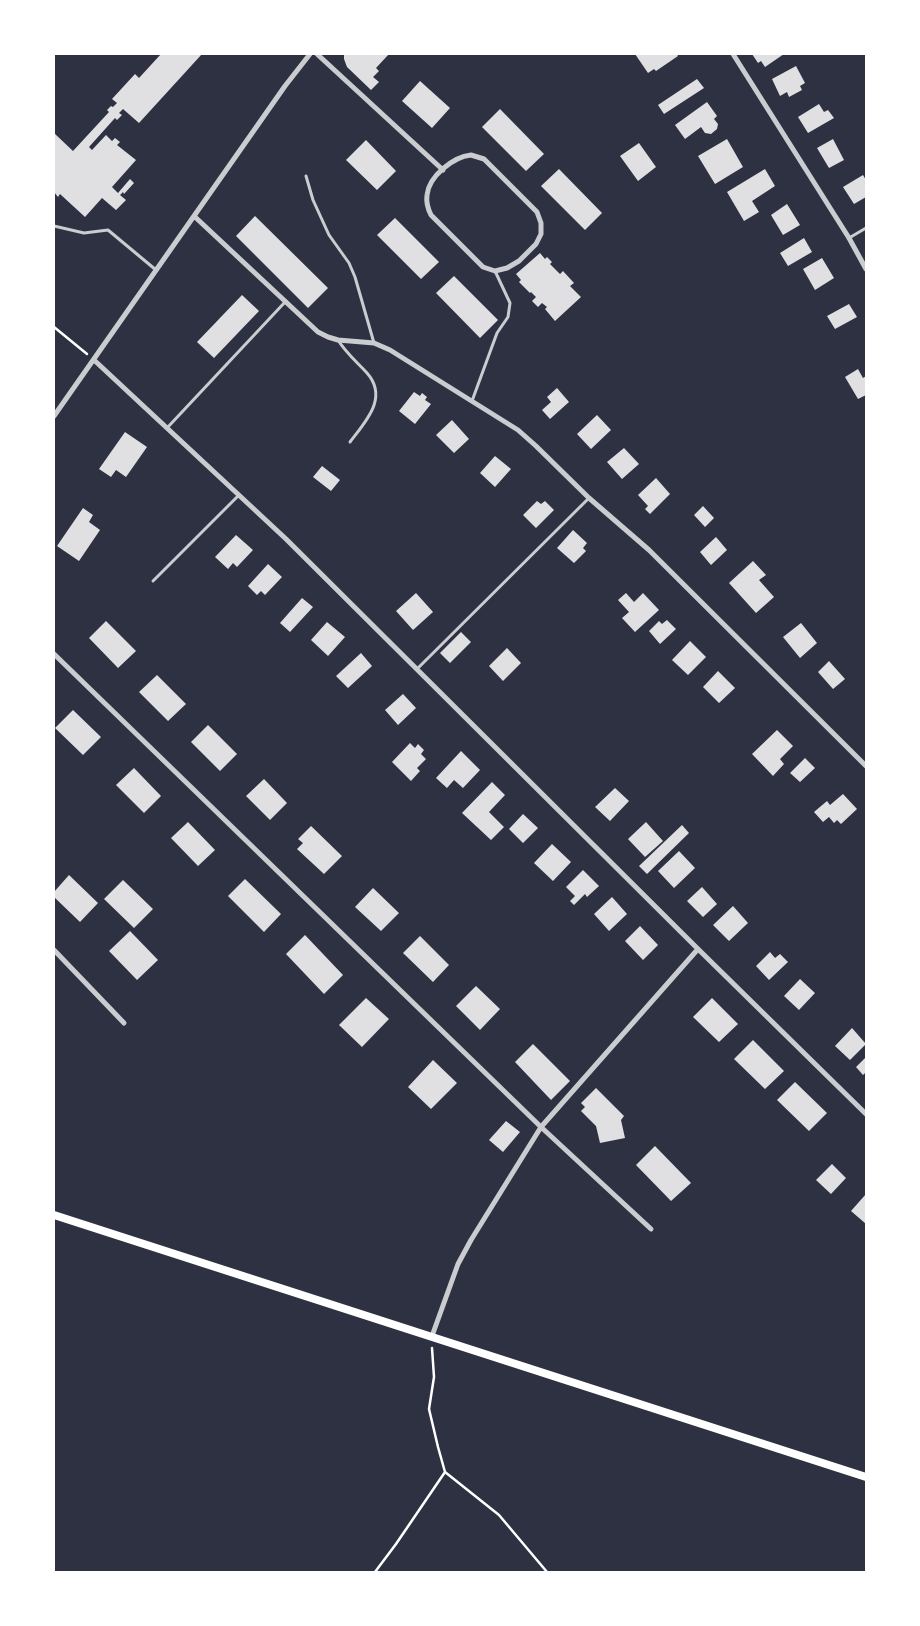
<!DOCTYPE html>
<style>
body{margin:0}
#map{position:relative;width:920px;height:1626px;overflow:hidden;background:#2d3142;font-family:"Exo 2",sans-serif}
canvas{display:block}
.frame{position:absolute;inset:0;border:55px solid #fff;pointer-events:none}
</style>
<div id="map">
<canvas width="920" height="1626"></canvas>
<div class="frame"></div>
</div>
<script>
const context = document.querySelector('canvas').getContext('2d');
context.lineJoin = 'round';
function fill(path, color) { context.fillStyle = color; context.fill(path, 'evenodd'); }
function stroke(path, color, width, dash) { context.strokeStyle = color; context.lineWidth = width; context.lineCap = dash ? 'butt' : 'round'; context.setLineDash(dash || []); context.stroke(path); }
fill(new Path2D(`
 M161 54H202L139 123 123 109 119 113 122 115 117 120 115 118 89 147 92 150 106 135 112 141 115 138 120 142 117 145 136 160 112 187 118 193 130 179 134 183 124 194 123 192 120 195 126 200 116 210 102 198 85 217 60 194 58 197 54 192V133L73 151 109 112 107 110 111 106 113 107 117 103 112 99 135 74 139 78Z
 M344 54H389L376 68 379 71 373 77 379 82 371 90 347 67 344 59Z
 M635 54H677L678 56 656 71 654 69 648 73Z
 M752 54H784L765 67 761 61 758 63Z
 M796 66 805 83 800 86 802 90 789 97 787 92 780 96 772 79Z
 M697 79 704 88 664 114 658 105Z
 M420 81 450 108 432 128 402 101Z
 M707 102 717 116 714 119 718 124 717 129 711 134 705 133 701 127 685 139 675 125Z
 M819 104 824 112 828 110 834 118 808 133 798 117Z
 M500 109 544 154 526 171 482 127Z
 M727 139 743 167 715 184 698 156Z
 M833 139 844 160 829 168 817 148Z
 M366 140 396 171 377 190 346 160Z
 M639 143 656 167 638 181 620 156Z
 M559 169 602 213 585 230 541 186Z
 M765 169 775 186 752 201 759 212 744 221 727 192Z
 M863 175 866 180V197L854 204 843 187Z
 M787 204 800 225 783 235 771 215Z
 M255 216 328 288 308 308 236 236Z
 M395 218 439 262 421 279 377 235Z
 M804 238 812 252 788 266 780 253Z
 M540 253 545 259 547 257 552 262 550 264 560 274 563 271 574 283 570 286 581 297 555 321 545 309 547 307 542 303 538 307 532 301 536 297 531 292 530 293 519 282 521 280 516 274Z
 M822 258 834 278 815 290 803 269Z
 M454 276 498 320 480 338 436 293Z
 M242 295 259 311 214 358 197 342Z
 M849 304 857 317 835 329 827 316Z
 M858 369 863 378 866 376V395L858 399 845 377Z
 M557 388 569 402 550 419 542 410 551 402 547 397Z
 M414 392 420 396 422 393 427 397 425 400 431 404 415 424 399 411Z
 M597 415 611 430 591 449 577 434Z
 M452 420 469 439 454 453 436 435Z
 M125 432 147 447 126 477 116 470 111 477 99 469Z
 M624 448 639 464 622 479 607 462Z
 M495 456 511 469 495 487 480 473Z
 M322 466 340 480 331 491 313 477Z
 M656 478 670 494 650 514 645 509 648 506 638 495Z
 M537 501 541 504 545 501 554 510 536 528 523 515Z
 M703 506 714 518 705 527 694 515Z
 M83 508 93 515 89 522 100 530 79 561 57 546Z
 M573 530 587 543 583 548 586 551 574 563 557 548Z
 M236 535 253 550 237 567 233 563 228 569 215 557Z
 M716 537 727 550 711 565 700 552Z
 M753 561 766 575 759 580 774 597 756 613 729 583Z
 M268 564 282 577 265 595 261 591 257 595 248 586Z
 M416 593 433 612 413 630 396 611Z
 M626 593 634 602 643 593 659 610 635 632 622 618 629 612 618 600Z
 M302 598 313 607 290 632 280 623Z
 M667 620 676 629 660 644 649 631 659 621 662 624Z
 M106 621 136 651 118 668 89 638Z
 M327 622 345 637 328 656 311 640Z
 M801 623 817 643 800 658 783 637Z
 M461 632 471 642 450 663 440 653Z
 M690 641 706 657 688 675 672 660Z
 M507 648 521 663 503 681 489 666Z
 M361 653 372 666 348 688 336 676Z
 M829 661 845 679 833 689 818 672Z
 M718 671 735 688 719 703 703 687Z
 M157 675 186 704 168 721 139 692Z
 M403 694 416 708 398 725 385 710Z
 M73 710 101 737 83 755 55 728Z
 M208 725 237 754 220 771 191 742Z
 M777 730 793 746 780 759 784 764 773 776 752 754Z
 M410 743 415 748 418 744 424 750 421 754 426 759 417 768 420 771 411 781 392 762Z
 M461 751 480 770 463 788 454 780 447 788 436 778Z
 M805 758 815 768 800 782 790 773Z
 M134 768 161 796 144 813 116 785Z
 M264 779 287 803 270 820 246 796Z
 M492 782 505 795 489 812 504 827 491 840 462 813Z
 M615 788 629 801 610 821 595 807Z
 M843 794 857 809 841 824 837 820 834 823 829 817 823 822 814 812 827 801 830 805Z
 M523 814 538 828 523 843 509 829Z
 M188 822 215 850 198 866 171 838Z
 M646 822 663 841 645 857 628 839Z
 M682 825 689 833 647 874 639 866Z
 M311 826 342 856 324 874 297 849 303 843 298 839Z
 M552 844 571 862 553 881 534 863Z
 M679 851 695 868 674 888 658 871Z
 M583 870 599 886 587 897 585 894 574 905 570 901 575 896 566 887Z
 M69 875 98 903 80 922 54 897V892Z
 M245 879 281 914 264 932 228 896Z
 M123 880 153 909 134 928 104 899Z
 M702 887 717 904 703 917 687 901Z
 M373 888 399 913 381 931 355 907Z
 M612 897 627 914 609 931 594 914Z
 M733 906 748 923 729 941 713 925Z
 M640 926 658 945 643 960 625 941Z
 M130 931 158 960 137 980 109 951Z
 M305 935 343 975 324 994 286 954Z
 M420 936 449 965 433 982 403 953Z
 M770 952 775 958 780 954 788 962 769 980 756 966Z
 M800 979 815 993 799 1010 784 996Z
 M476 986 500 1009 480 1030 456 1006Z
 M366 998 389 1019 362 1047 339 1025Z
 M712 998 738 1024 719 1042 693 1017Z
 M852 1028 866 1044 850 1060 835 1046Z
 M753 1040 784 1071 765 1089 734 1059Z
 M533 1044 570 1081 551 1100 515 1062Z
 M866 1057V1072L863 1075 856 1067Z
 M433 1060 457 1083 431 1109 408 1087Z
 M795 1082 827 1113 809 1131 777 1100Z
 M596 1088 624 1116 621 1120 625 1138 600 1143 596 1126 581 1111 585 1107 581 1103Z
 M506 1121 520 1132 503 1152 489 1140Z
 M655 1146 691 1183 671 1201 636 1165Z
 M832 1164 846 1178 831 1194 816 1180Z
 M866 1194V1224L851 1211Z`), '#e0e0e3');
stroke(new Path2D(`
 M54 327 87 354
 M445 1472 499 1515 547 1572
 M375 1572 396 1544 445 1472 438 1447 429 1409 434 1377 432 1348`), '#fff', 2.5);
stroke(new Path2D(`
 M306 176 313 200 329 235 349 263 355 277 374 343
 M54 226 84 233 108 230 156 270
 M849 238 866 228
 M338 340C346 353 357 362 367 373 389 398 365 422 350 442
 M472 401 497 333 508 317 510 303 495 271
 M167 428 286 301
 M153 581 239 495
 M417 669 589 498`), '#caccd0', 3);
stroke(new Path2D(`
 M317 54 443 170
 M733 54 849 238 866 269
 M471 155 484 159 537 212 541 223V234L536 244 519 261 507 268 495 271 483 267 431 215C428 209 426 202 427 195 429 176 453 157 471 155Z
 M194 216 318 332 328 337 338 340 374 343 390 350 518 430 536 446 589 498 649 550 866 766
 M94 360 286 539 698 949 866 1114
 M54 416 285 86 310 54
 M54 654 541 1127 651 1229
 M54 950 124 1023
 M432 1336 458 1264 471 1240 541 1127 698 949`), '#caccd0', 5);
stroke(new Path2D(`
 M54 1215 866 1477`), '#fff', 8);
</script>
